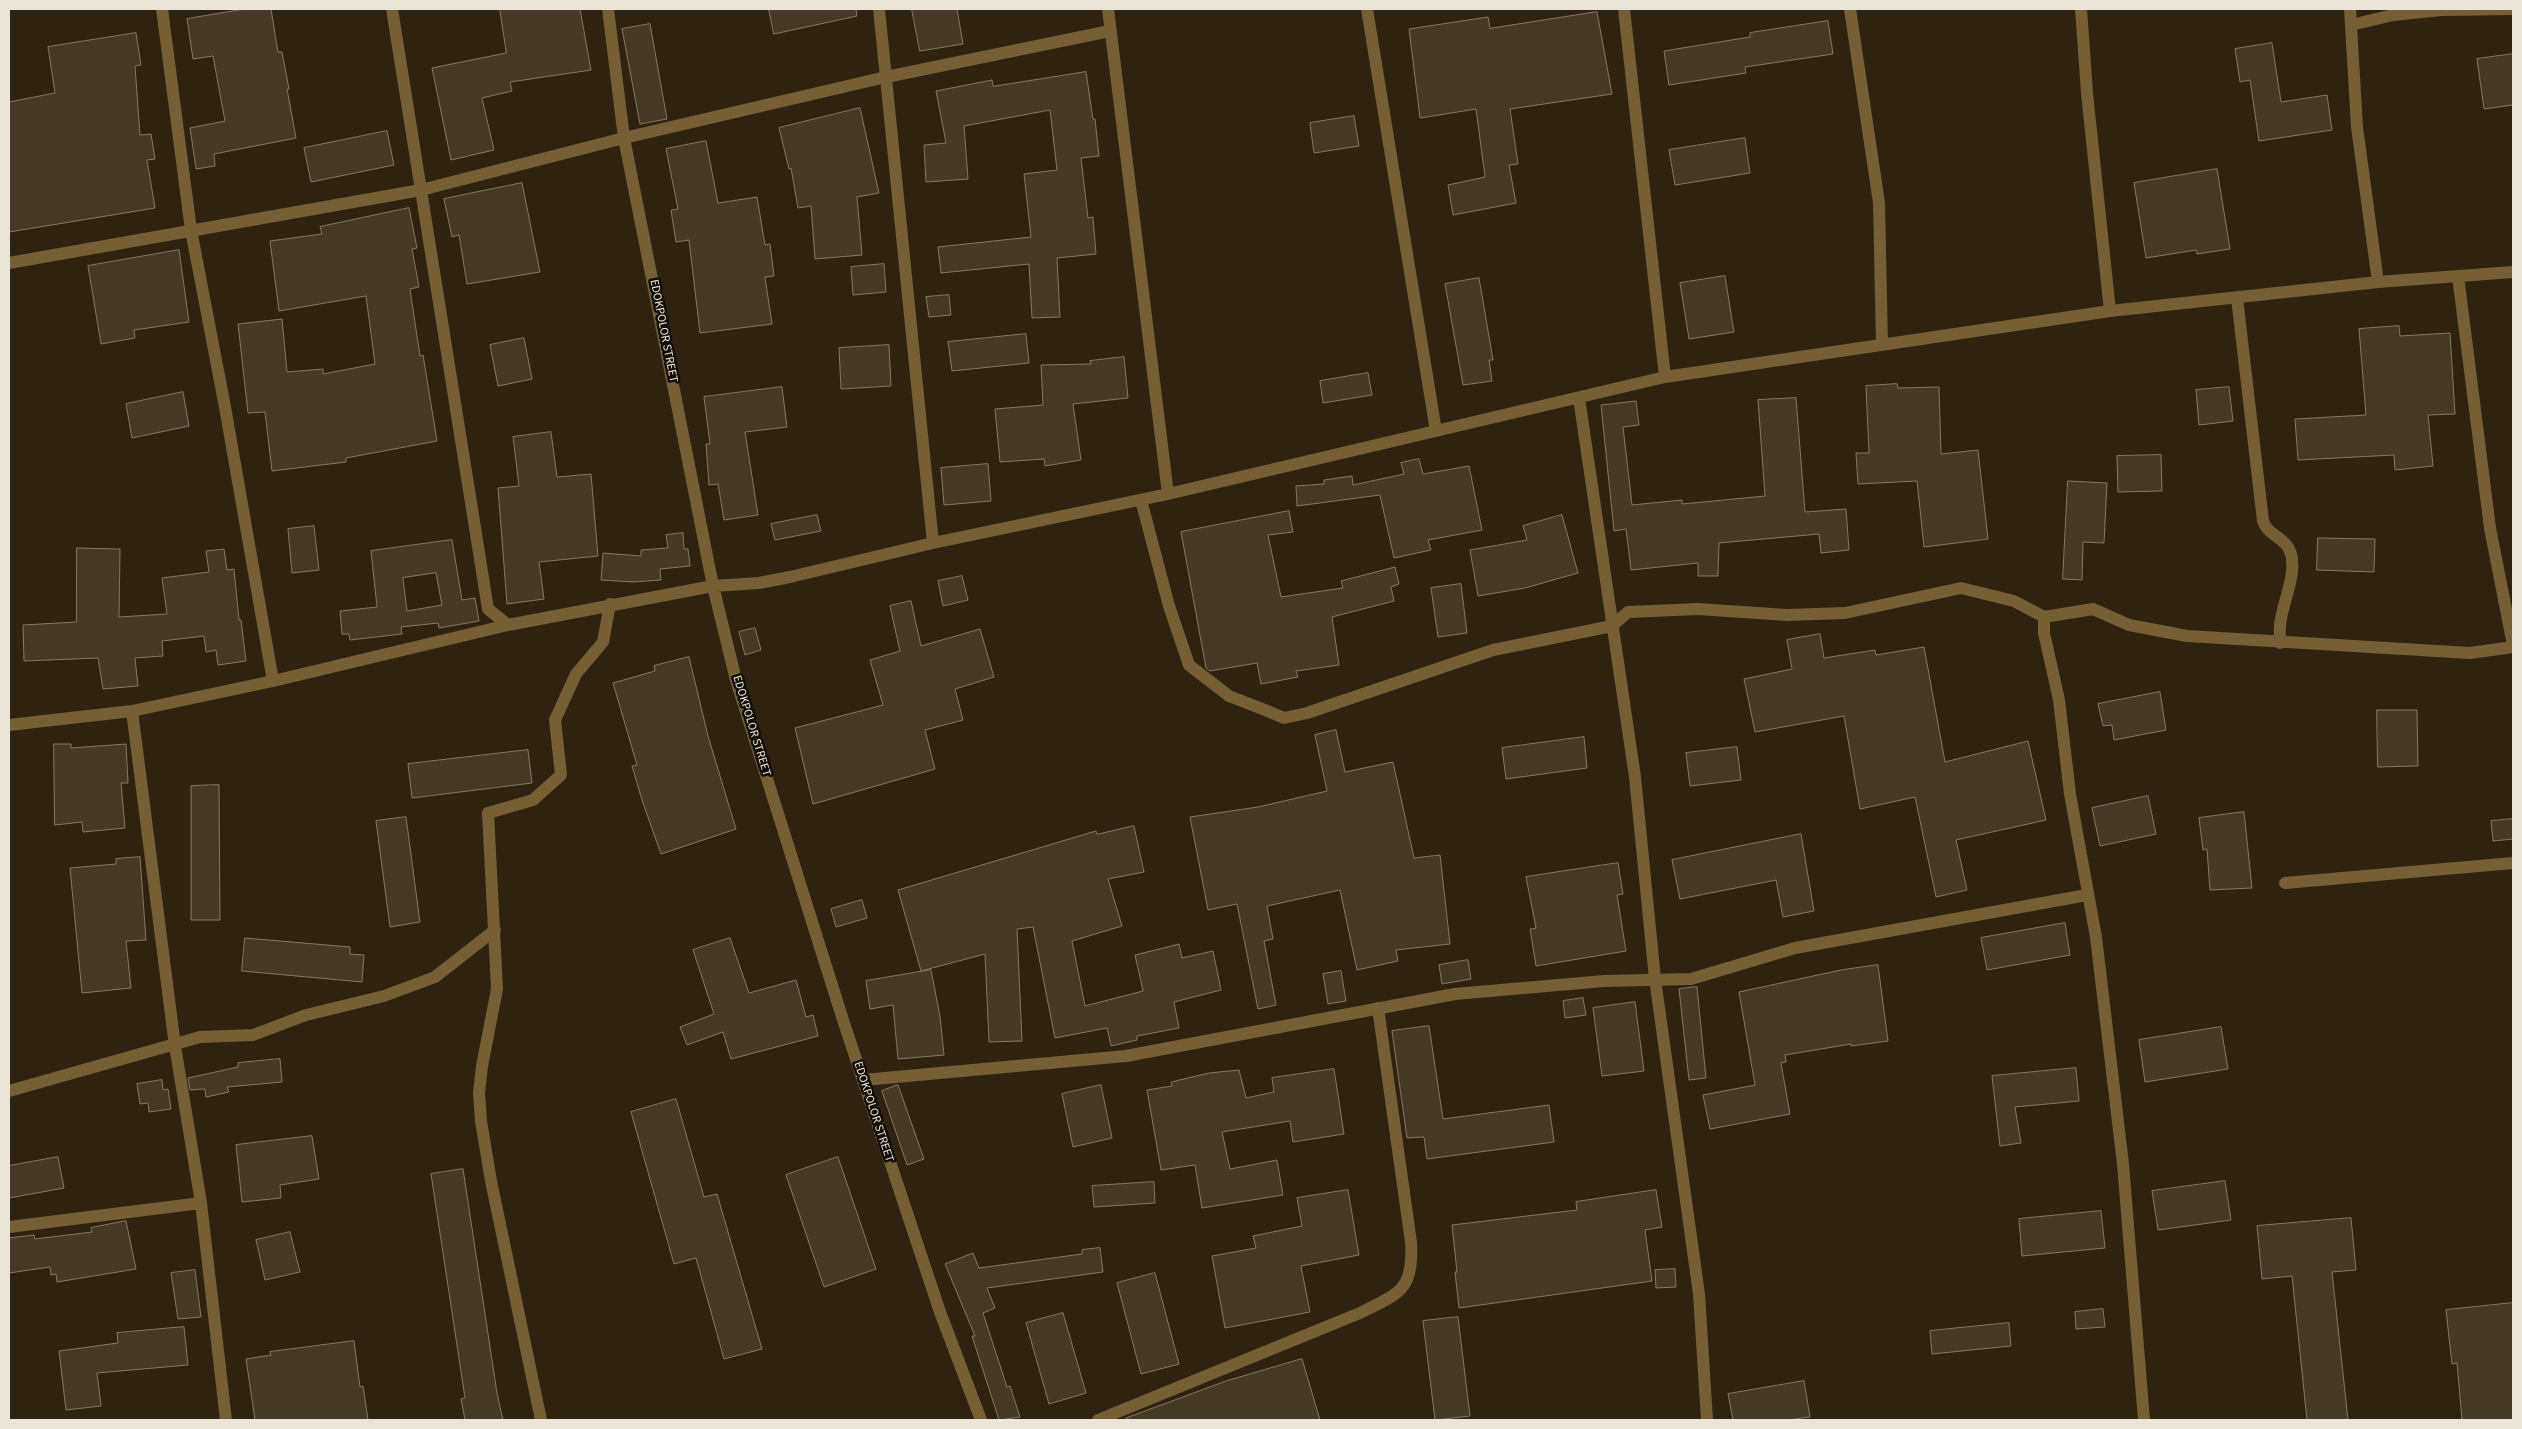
<!DOCTYPE html>
<style>
body{margin:0}
#map{position:relative;width:2522px;height:1429px;overflow:hidden;background:#2e2310;font-family:"Source Sans 3",sans-serif}
canvas{display:block}
.frame{position:absolute;inset:0;border:10px solid #ebe4d8;pointer-events:none}
</style>
<div id="map">
<canvas width="2522" height="1429"></canvas>
<div class="frame"></div>
</div>
<script>
const context = document.querySelector('canvas').getContext('2d');
context.lineJoin = 'round';
function fill(path, color) { context.fillStyle = color; context.fill(path, 'evenodd'); }
function stroke(path, color, width, dash) { context.strokeStyle = color; context.lineWidth = width; context.lineCap = dash ? 'butt' : 'round'; context.setLineDash(dash || []); context.stroke(path); }
function drawText(font, color, halo, rows, align = 'center') {
  context.font = font + ' "Source Sans 3",sans-serif'; context.lineWidth = 5; context.setLineDash([]); context.textBaseline = 'middle'; context.strokeStyle = halo; context.fillStyle = color; for (const [text, x, y, turn = 0] of rows) {
    context.save(); context.translate(x, y); context.rotate((+turn || 0) * Math.PI / 180); context.textAlign = isNaN(turn) ? turn : align; if (halo) context.strokeText(text, 0, 0); context.fillText(text, 0, 0); context.restore();
  }
}
const building = new Path2D(`
 M245 9H271L278 52H282L289 89H287L296 138 214 154 215 166 196 169 190 128 225 121 213 56 193 59 187 19Z
 M500 9H580L591 70 510 82 512 91 482 98 494 150 451 160 432 68 506 53Z
 M769 9H856L857 16 774 34Z
 M912 9H957L963 44 920 51Z
 M1597 12 1612 94 1510 109 1518 164 1509 165 1516 203 1453 215 1448 185 1485 177 1476 109 1420 118 1409 29 1488 17 1490 28Z
 M1828 21 1833 54 1745 67 1746 73 1669 85 1664 51 1750 37V33Z
 M650 24 667 119 640 124 622 29Z
 M136 33 141 65 135 66 140 135 151 134 155 159 147 160 155 208 9 232V102L55 93 48 47Z
 M2272 43 2281 102 2327 95 2332 130 2259 141 2250 80 2240 82 2235 49Z
 M2513 54V105L2484 109 2477 59Z
 M1086 72 1093 119H1095L1099 156 1081 158 1088 218 1093 217 1096 254 1057 258 1060 317 1032 318 1029 264 941 273 938 247 1031 237 1024 174 1057 170 1050 110 964 126 968 179 926 182 924 145 946 143 936 91 992 80 993 86Z
 M860 108 879 193 857 197 862 255 815 259 811 206 798 208 791 168 789 169 779 128Z
 M1354 116 1359 146 1314 153 1310 123Z
 M387 131 394 165 311 182 304 148Z
 M1745 138 1750 173 1675 185 1669 150Z
 M706 141 718 203 757 197 765 245 770 244 774 276 765 277 772 324 700 333 689 240 676 242 671 210 678 209 666 149Z
 M2217 169 2230 249 2197 254 2196 250 2146 258 2134 183Z
 M522 183 540 272 467 284 459 235 452 237 444 199Z
 M409 208 417 248 412 249 419 287 410 289 420 356 423 355 437 441 346 458V462L272 471 265 412 248 413 238 324 282 319 287 372 323 369V374L375 364 366 296 279 311 270 241 322 234 320 227Z
 M179 250 189 322 134 330 135 338 101 344 88 266Z
 M884 264 886 292 853 295 851 267Z
 M1725 276 1734 332 1689 339 1680 283Z
 M1479 278 1493 360H1489L1492 381 1463 385 1445 284Z
 M949 295 951 315 929 317 926 297Z
 M2399 326 2400 336 2450 333 2455 414 2428 415 2433 466 2395 470 2394 455 2298 460 2295 419 2366 415 2359 329Z
 M1026 334 1029 363 952 371 948 342Z
 M524 338 532 379 498 386 490 345Z
 M889 345 891 386 841 389 839 348Z
 M1124 357 1128 398 1073 404 1081 460 1045 466 1044 459 1000 462 995 409 1043 405 1041 365 1091 364 1090 361Z
 M1368 373 1372 395 1323 403 1320 381Z
 M1897 384 1898 388 1939 387 1941 454 1978 450 1988 539 1924 547 1917 481 1858 484 1856 453H1869L1866 386Z
 M782 387 787 427 745 432 758 515 724 520 718 484 709 485 706 444H710L704 397Z
 M2229 387 2233 421 2199 425 2196 390Z
 M183 392 189 426 132 438 126 404Z
 M1796 398 1805 512 1846 509 1849 550 1821 553 1819 534 1719 543 1718 576H1698V563L1631 570 1626 529 1614 531 1601 405 1636 401 1639 425 1623 427 1632 505 1682 500V504L1765 496 1758 400Z
 M551 432 557 477 591 474 598 556 539 562 544 599 507 604 498 488 519 486 513 437Z
 M2161 455 2162 491 2118 492 2117 456Z
 M1419 459 1423 474 1469 466 1482 530 1428 540 1431 550 1394 558 1380 495 1297 506 1296 486 1324 484V480L1352 476 1353 485 1404 474 1401 463Z
 M988 464 991 501 944 505 941 468Z
 M2068 481 2107 483 2104 543 2083 542 2082 580 2063 579Z
 M1289 511 1293 532 1268 535 1281 597 1343 588 1341 581 1395 567 1399 584 1391 587 1394 601 1332 617 1339 665 1296 671 1298 677 1261 684 1257 663 1210 671 1206 668 1181 532Z
 M817 515 821 531 775 540 771 524Z
 M1562 515 1578 573 1525 588 1478 596 1470 550 1527 540 1523 526Z
 M314 526 319 570 292 573 288 529Z
 M683 533 684 549H688L690 566 660 569 661 580 633 582 601 580 603 553 641 556V550L668 548 666 535Z
 M2318 538 2375 539 2374 572 2317 570Z
 M452 540 462 600 475 598 479 621 439 628 438 623 401 627 402 634 350 640 349 634H342L340 611 377 607 371 551ZM436 573 442 605 407 611 403 578Z
 M77 548 120 549 119 617 167 614 162 578 209 572 206 551 224 549 227 570 234 569 239 620H241L246 661 218 665 216 650 206 652 204 636 162 641 163 656 135 658 138 686 103 689 98 658 24 661 23 625 76 622Z
 M962 576 968 600 943 606 938 581Z
 M1461 584 1467 633 1438 637 1431 588Z
 M911 601 921 646 980 629 994 677 955 689 963 720 925 730 935 769 813 804 795 728 883 705 870 660 900 651 890 606Z
 M755 628 761 650 745 655 739 632Z
 M1820 634 1824 658 1875 650 1876 655 1924 647 1945 762 2028 741 2046 820 1956 840 1967 890 1936 897 1915 797 1860 809 1844 716 1755 732 1744 679 1792 669 1787 640Z
 M689 657 708 736 736 829 661 854 642 800 632 766 637 765 613 683 655 671 654 666Z
 M2160 692 2166 730 2114 740 2112 725 2103 726 2098 704Z
 M2377 710H2417L2418 766 2378 767Z
 M1336 730 1345 772 1393 762 1414 858 1440 855 1450 944 1396 950 1398 961 1357 970 1340 890 1267 906 1273 939 1264 941 1276 1005 1258 1009 1237 904 1208 910 1190 817 1258 807 1327 791 1315 735Z
 M1584 737 1587 768 1506 779 1502 748Z
 M54 744H71V748L126 744 128 783H121L125 828 83 832 82 822 55 825Z
 M1737 747 1741 780 1690 786 1686 753Z
 M528 750 532 783 412 798 408 764Z
 M219 785 220 920H191V786Z
 M2148 796 2156 834 2100 846 2092 808Z
 M2244 812 2252 888 2210 890 2207 849 2203 850 2199 818Z
 M406 817 420 922 390 927 376 821Z
 M2513 819V839L2493 841 2491 821Z
 M1134 826 1144 872 1108 879 1122 926 1072 941 1085 1006 1143 991 1135 955 1179 944 1182 958 1213 951 1221 990 1174 1002 1179 1028 1137 1036V1040L1111 1046 1107 1028 1055 1038 1033 927 1017 929 1022 1041 989 1042 985 954 921 971 898 890 1096 831 1097 834Z
 M1801 834 1814 911 1783 917 1776 880 1680 899 1672 860Z
 M140 857 146 940 126 941 131 988 82 993 70 868 116 864V859Z
 M1618 863 1623 894 1617 895 1626 951 1536 966 1530 929 1536 928 1526 877Z
 M862 900 867 918 836 927 831 909Z
 M2065 923 2070 955 1987 970 1981 938Z
 M245 938 350 947V954L364 955 362 982 242 971Z
 M730 938 749 993 796 980 806 1017 813 1015 818 1036 731 1059 723 1032 687 1045 680 1027 714 1014 693 950Z
 M1468 960 1471 979 1442 984 1439 965Z
 M1878 965 1888 1041 1851 1046V1044L1785 1055 1786 1062 1781 1063 1790 1114 1710 1129 1703 1095 1755 1085 1739 992 1841 970Z
 M931 970 940 1016 944 1055 898 1059 893 1005 870 1009 866 981Z
 M1341 971 1346 1001 1328 1004 1323 974Z
 M1697 987 1706 1078 1689 1080 1679 989Z
 M1583 998 1586 1015 1565 1018 1563 1001Z
 M1635 1002 1644 1071 1602 1076 1593 1008Z
 M1429 1026 1443 1119 1549 1105 1554 1142 1427 1159 1424 1137 1407 1138 1392 1031Z
 M2221 1027 2228 1069 2145 1082 2139 1040Z
 M280 1059 282 1082 227 1087 229 1092 206 1097 205 1089 190 1090 188 1078 238 1067V1063Z
 M2076 1068 2079 1101 2015 1107 2021 1143 2000 1146 1992 1076Z
 M1334 1069 1344 1134 1293 1142 1290 1121 1222 1132 1230 1169 1277 1160 1283 1195 1202 1208 1195 1165 1161 1170 1147 1090 1172 1086 1171 1082 1209 1073 1239 1070 1246 1098 1274 1092 1272 1078Z
 M162 1080 163 1090 168 1089 171 1109 149 1112 148 1103 140 1104 137 1084Z
 M898 1085 924 1159 907 1165 882 1091Z
 M1101 1085 1112 1138 1073 1147 1062 1094Z
 M676 1099 704 1197 717 1194 762 1349 724 1359 696 1258 674 1264 631 1112Z
 M312 1136 319 1179 280 1185 281 1198 242 1202 236 1145Z
 M58 1157 64 1188 9 1198V1166Z
 M838 1157 876 1269 824 1287 786 1175Z
 M463 1169 497 1393 503 1420H465L461 1399 465 1398 431 1174Z
 M2225 1181 2231 1220 2158 1230 2152 1191Z
 M1154 1182 1155 1203 1094 1207 1092 1186Z
 M1348 1190 1359 1255 1301 1266 1310 1312 1225 1328 1212 1256 1256 1248 1253 1236 1302 1226 1297 1198Z
 M1656 1190 1662 1227 1645 1230 1652 1281 1459 1308 1455 1272H1457L1452 1225 1577 1210 1576 1202Z
 M2101 1211 2105 1248 2022 1256 2019 1219Z
 M2351 1218 2356 1270 2332 1272 2348 1420H2307L2292 1276 2262 1279 2257 1226Z
 M126 1221 136 1269 57 1282 56 1274 51 1275 50 1267 9 1273V1238L34 1235 35 1239 92 1232 91 1228Z
 M290 1232 300 1272 265 1280 256 1240Z
 M1100 1248 1103 1272 987 1288 995 1308 983 1313 1007 1387 1010 1386 1020 1417 999 1420 972 1336H975L945 1264 973 1253 979 1268 1082 1254V1250Z
 M1675 1269 1676 1287 1656 1288 1655 1270Z
 M195 1270 201 1317 178 1319 171 1273Z
 M1155 1273 1179 1364 1141 1374 1117 1283Z
 M2513 1303V1420H2462L2457 1363 2452 1364 2446 1310Z
 M2103 1309 2105 1327 2076 1329 2075 1312Z
 M1063 1313 1086 1393 1049 1404 1026 1323Z
 M1458 1317 1470 1416 1435 1420 1423 1321Z
 M2009 1323 2011 1346 1932 1354 1930 1331Z
 M184 1327 188 1365 97 1373 101 1406 66 1410 59 1351 118 1343 117 1333Z
 M354 1341 360 1387 363 1386 368 1420H255L246 1359 271 1355 270 1352Z
 M1302 1359 1320 1420H1126V1418L1226 1381Z
 M1804 1381 1810 1417 1787 1420H1733L1728 1394Z`);
fill(building, '#463a27');
stroke(building, '#867964', 1);
stroke(new Path2D(`
 M162 9 191 230 225 407 273 681 508 625
 M392 9 488 609 508 625 713 586 759 583 790 577 933 543 1168 494 1665 377 2110 311 2378 282 2513 272
 M608 9 624 138 713 586 736 680 843 1020 940 1312 981 1420
 M879 9 933 543
 M1108 9 1168 494
 M1367 9 1436 431
 M1624 9 1665 377
 M1850 9 1879 203 1882 344
 M2081 9 2087 93 2110 311
 M2350 9 2357 127 2378 282
 M2351 25 2393 15 2441 10 2513 9
 M9 263 421 190 624 138 886 77 1110 31
 M2458 276 2490 528 2513 645
 M2237 298 2263 521C2268 536 2283 536 2289 549 2299 568 2284 599 2281 619 2279 627 2280 635 2280 643
 M1579 398 1635 777 1655 979 1699 1294 1707 1420
 M1141 500 1169 606 1189 665 1229 696 1265 710 1284 718 1307 713 1493 650 1612 626 1628 612 1698 609 1787 615 1845 613 1961 588 2014 601 2044 617
 M132 711 175 1046 201 1203 226 1420
 M9 725 132 711 273 681
 M2285 883 2513 863
 M863 1080 1126 1056 1455 994 1604 981 1691 979 1795 948 2087 895
 M9 1091 200 1037 253 1035 306 1015 384 996 435 977 495 930
 M9 1227 201 1203
 M541 1420 491 1181 481 1121 479 1093 482 1066 497 989 488 813 533 800 561 775 555 720 576 674 603 642 610 604
 M1098 1420 1360 1313C1399 1293 1414 1291 1411 1242L1378 1008
 M2144 1420 2123 1164 2096 937 2070 794 2059 700 2044 633V617L2093 609 2129 625 2187 636 2470 653 2513 647`), '#765e35', 12);
drawText('12px', '#ebe4d8', '#120d06', [
 ["EDOKPOLOR STREET",663,331,79],
 ["EDOKPOLOR STREET",751,726,73],
 ["EDOKPOLOR STREET",873,1112,72]
]);
</script>
